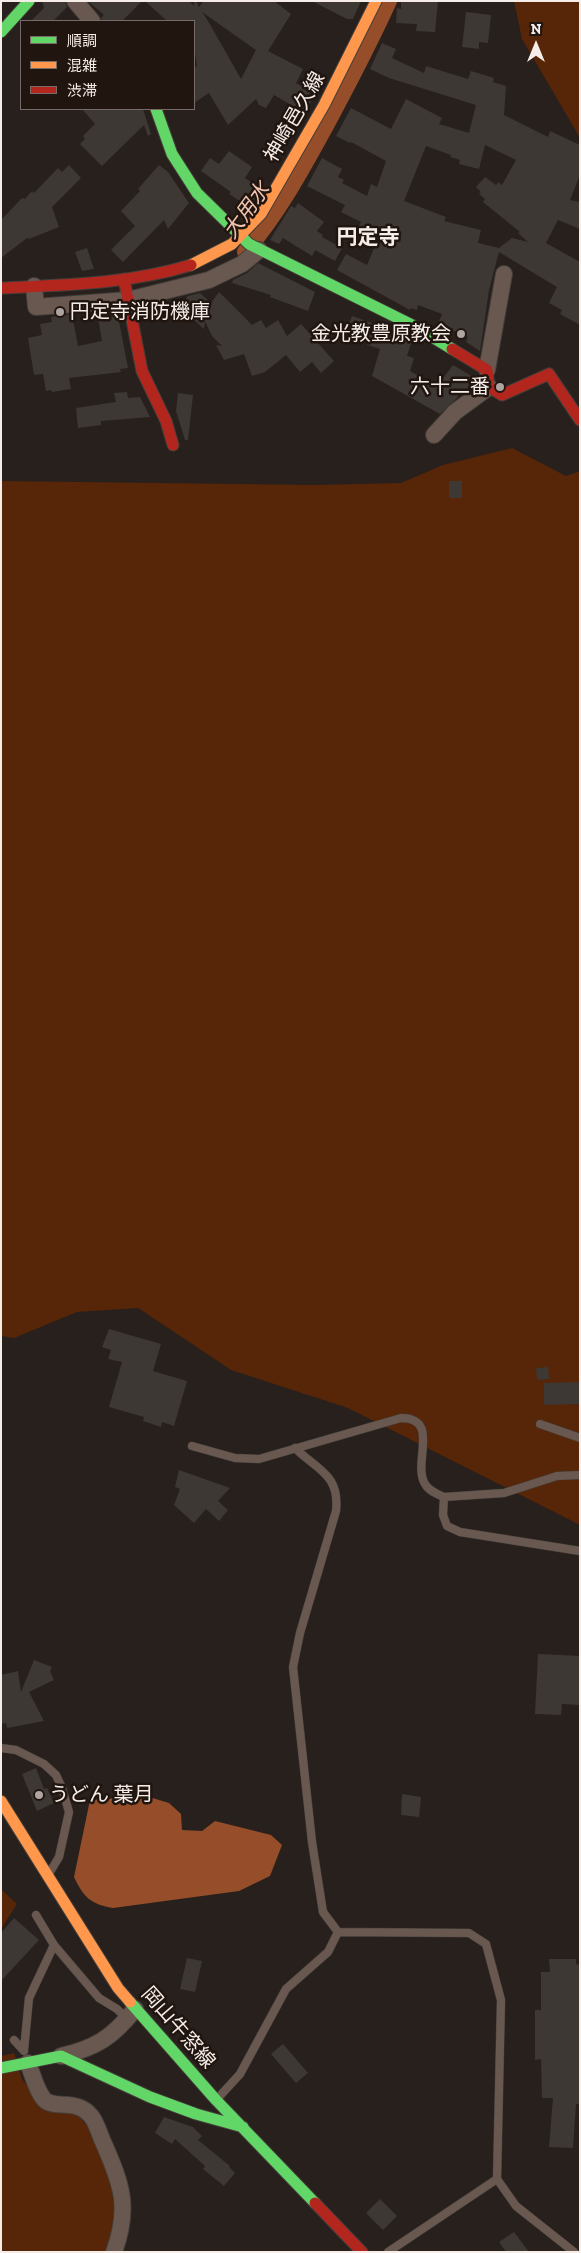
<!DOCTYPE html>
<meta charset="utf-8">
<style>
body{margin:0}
#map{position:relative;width:581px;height:2253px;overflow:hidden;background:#27201d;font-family:"Zilla Slab","Noto Sans JP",serif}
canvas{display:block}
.frame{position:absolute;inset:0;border:2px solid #f6ede9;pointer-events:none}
.legend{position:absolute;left:20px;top:20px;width:175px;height:90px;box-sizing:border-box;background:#21150f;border:1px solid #766b66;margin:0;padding:6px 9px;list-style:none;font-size:15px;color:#f6ede9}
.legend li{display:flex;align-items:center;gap:10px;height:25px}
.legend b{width:25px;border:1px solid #766b66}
.north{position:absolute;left:511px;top:20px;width:50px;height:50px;-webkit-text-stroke:4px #21150f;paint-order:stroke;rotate:0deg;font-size:14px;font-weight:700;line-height:20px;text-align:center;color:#f6ede9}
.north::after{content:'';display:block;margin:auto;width:18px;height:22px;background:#f6ede9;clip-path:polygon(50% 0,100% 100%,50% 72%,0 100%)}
</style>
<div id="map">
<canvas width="581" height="2253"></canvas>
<div class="frame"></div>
<ul class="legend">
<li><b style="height:6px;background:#63d668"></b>順調</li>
<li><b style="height:6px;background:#ff974d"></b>混雑</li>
<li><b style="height:6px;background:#b3261e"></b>渋滞</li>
</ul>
<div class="north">N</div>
</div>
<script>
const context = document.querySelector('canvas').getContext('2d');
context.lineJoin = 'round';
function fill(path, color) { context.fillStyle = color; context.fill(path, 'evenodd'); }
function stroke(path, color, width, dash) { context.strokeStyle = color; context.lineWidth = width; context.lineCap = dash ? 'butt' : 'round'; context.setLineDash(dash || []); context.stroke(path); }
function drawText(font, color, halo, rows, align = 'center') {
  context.font = font + ' "Zilla Slab","Noto Sans JP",serif'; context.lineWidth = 5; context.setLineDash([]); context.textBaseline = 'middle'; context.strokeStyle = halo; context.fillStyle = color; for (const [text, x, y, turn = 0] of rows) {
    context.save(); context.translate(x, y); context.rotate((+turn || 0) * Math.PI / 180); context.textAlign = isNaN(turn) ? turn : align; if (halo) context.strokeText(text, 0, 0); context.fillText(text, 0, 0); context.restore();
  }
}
fill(new Path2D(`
 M514 1H580V138L522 39Z
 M512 448 566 476 580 471V1525L348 1408 231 1370 138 1308 77 1312 14 1338 1 1336V481L315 485 401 483 443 465Z
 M1 1889 17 1904 1 1929Z
 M14 2053 22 2079 45 2109 76 2112 90 2130 111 2180 116 2228 110 2252H1V2056Z`), '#572507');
fill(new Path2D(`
 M146 1796 169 1803 181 1814 182 1830 202 1831 215 1821 271 1835 282 1845 270 1876 239 1891 113 1908C91 1904 84 1898 74 1877L90 1800Z`), '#954e29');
stroke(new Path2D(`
 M245 252C278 214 303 168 327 124 349 83 370 43 389 1`), '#954e29', 16);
fill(new Path2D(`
 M42 1H65L67 7 53 21H31L44 8Z
 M88 1H142L122 21H102L101 18 104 15Z
 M145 1H189L194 6V1H196L199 7 204 1H274L291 14 268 51 303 69 296 83 311 91 309 96 313 98 305 113 274 95 266 108 259 105 256 99 228 125 209 93 194 103V68L197 66 194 47V21H167ZM202 12 256 50 241 79 208 21Z
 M312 1H361L353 19H347Z
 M401 1H438L435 32 416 31 417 24 396 23 397 8 401 9Z
 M466 12 491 15 488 43 479 42V49L462 47Z
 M382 43 396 49 392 58 424 73 426 66 468 79 471 71 494 78 493 82 506 86 504 115 548 137 550 131 580 145V175L570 200 580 202V229L558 220 546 243 580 262V325L560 314 562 310 549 303 557 287 499 252 489 290 480 351 466 342 468 337 438 324 442 314 418 305 417 310 411 308 410 310 337 270 346 254 367 265 378 239 358 228 361 222 341 212 345 205 307 186 322 158 342 169 338 177 344 180 342 183 367 196 371 184 377 187 386 161 351 142 350 143 336 136 351 108 391 129 406 99 442 118 439 124 469 133 476 105 389 78 370 69ZM485 145 516 160 502 185 498 182 496 185 485 177 476 187 481 192 479 194 485 199 483 202 520 232 518 233 528 242 512 238 499 248 478 243 481 230 444 221 446 217 404 201 426 146 451 155 450 157 460 160 459 164 479 169Z
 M82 109H143L151 134 148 136 144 125 102 166 80 144 85 139 83 136 95 124Z
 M229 151 252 167 245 178 258 187 252 194 256 197 249 207 229 194 231 192 201 171 210 158 219 164Z
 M69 165 81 178 52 207 59 227 29 239 27 238 1 258V220L22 198 25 199 32 191 34 193 58 168 62 172Z
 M159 165 168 172 189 203 168 229 164 220 123 262 111 250 135 226 121 211 140 191 138 189Z
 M298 203 324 222 317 231 323 235 322 237 342 248 335 261 315 250 312 256 283 238 279 244 270 240 291 206 295 208Z
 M87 248 94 269 82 271 75 252Z
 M258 263 315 292 308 311 270 297 271 295 232 283 233 280 247 273Z
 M219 292 252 325 261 320 266 328 278 320 287 336 301 324 334 361 321 373 312 362 300 372 286 355 265 372 252 376 244 354 224 360 216 345 222 346 212 336 205 321 204 329 179 306 188 296 200 293 211 303Z
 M163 302 165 312 145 316 143 307Z
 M117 311 128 368 120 369 121 372 69 378 71 389 52 392 51 390 46 391 43 374 34 375 28 338 42 335 40 324 52 322 51 317 72 314 78 346 102 341 97 312Z
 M352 316 392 330 412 340 407 356 414 358 410 371 437 386 453 365 475 378V382L461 395 459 394 457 398 440 414 372 376 380 349 367 345 369 333 358 342 344 337Z
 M127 392 128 398 140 397 150 417 101 421V425L78 428 76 408 116 402 114 393Z
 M178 393 193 395 188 440H185L176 411Z
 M449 481H462V498H449Z
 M109 1329 161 1344 153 1371 187 1381 174 1426 162 1422 161 1427 143 1421 144 1417 109 1407 122 1362 108 1359 111 1350 102 1347Z
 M548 1367 549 1379 537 1380 536 1368Z
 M580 1382V1404L544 1405V1383Z
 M179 1470 230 1488 218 1501 228 1510 219 1521 206 1509 194 1523 174 1505 180 1489 175 1487Z
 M538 1654 580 1656V1705L562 1704 561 1715 535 1714Z
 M34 1660 52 1667 50 1671 54 1680 29 1692 44 1721 7 1728 6 1723 1 1724V1675L18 1671 21 1692Z
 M36 1768 44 1789 47 1788 54 1803 37 1811 22 1774Z
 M402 1794 421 1797 419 1817 401 1815Z
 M14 1918 39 1940 1 1981V1933Z
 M187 1958 202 1961 195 1992 180 1989Z
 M549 1959H576V1964L580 1965V2104H576L573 2148 549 2147 553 2098H542L541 2059 535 2060V2010H541V1972H550Z
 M283 2044 308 2073 296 2083 271 2054Z
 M164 2117 193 2127 202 2136 198 2140 230 2166 229 2167 235 2173 224 2186 203 2169 205 2166 175 2139 172 2144 155 2133Z
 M380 2199 397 2216 383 2230 366 2213Z
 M514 2232 529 2252H506L499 2242Z`), '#3e3835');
const lane = new Path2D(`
 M540 1424 580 1438
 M192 1446 235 1458 259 1459 401 1418C441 1418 412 1463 425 1484 429 1491 437 1494 444 1497
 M295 1448C317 1470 340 1474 336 1511L300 1633 293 1667 312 1842 323 1912 338 1932 469 1933 486 1944 501 2000 497 2179 516 2206 574 2252
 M580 1475 557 1476 504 1493 444 1497 443 1515 447 1526 460 1532 580 1551
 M1 1748 16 1750 44 1764 56 1775 62 1788 69 1812 59 1857 50 1872
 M36 1915 54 1945 99 1998 117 2009 127 2019
 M14 2040 24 2051
 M24 2050 29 1998 54 1945
 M218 2098 240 2074 286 1989 328 1952 338 1932
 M388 2252 497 2179`);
const street = new Path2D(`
 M75 1 92 21
 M34 286 36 307 128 300 209 280 242 264 259 250
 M487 370 504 274
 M434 435 455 412 489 387
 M61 2056C96 2048 113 2037 135 2009
 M28 2063C32 2073 36 2089 43 2098 52 2111 76 2097 91 2116 97 2123 100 2136 104 2144 122 2185 130 2208 114 2252`);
const fast = new Path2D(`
 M1 32 29 1
 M156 109 172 154 197 193 249 244 414 326 452 349
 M130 2002 216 2100 315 2203
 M1 2068 61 2056 150 2097 196 2114 243 2127`);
const slow = new Path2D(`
 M191 265 232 244 261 214 324 105 376 1
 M1 1801 118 1988 130 2002`);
const jam = new Path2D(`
 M124 279 142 371 166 421 173 445
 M1 288C65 285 129 284 191 265
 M452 349 487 370 489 387 502 395 549 374 580 420
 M315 2203 362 2252`);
stroke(lane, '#433e3a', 9);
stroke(street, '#433e3a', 18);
stroke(fast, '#433e3a', 13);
stroke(slow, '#433e3a', 13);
stroke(jam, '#433e3a', 13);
stroke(lane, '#695850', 8);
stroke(street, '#695850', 16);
stroke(fast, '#63d668', 11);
stroke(slow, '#ff974d', 11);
stroke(jam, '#b3261e', 11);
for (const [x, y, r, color] of [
 [60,312,5,"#aea5a2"],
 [461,334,5,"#aea5a2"],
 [500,387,5,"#aea5a2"],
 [39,1795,5,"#aea5a2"]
]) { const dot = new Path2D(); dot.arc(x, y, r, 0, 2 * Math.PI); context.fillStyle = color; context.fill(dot); stroke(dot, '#21150f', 2); }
drawText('20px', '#f6ede9', '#21150f', [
 ["神崎邑久線",295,117,-60],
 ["岡山牛窓線",178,2028,49]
]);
drawText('20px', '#f6ede9', '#21150f', [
 ["円定寺消防機庫",70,312],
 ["金光教豊原教会",451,334,"right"],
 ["六十二番",490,387,"right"],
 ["うどん 葉月",49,1795]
], 'left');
drawText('italic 21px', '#f2c5b0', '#21150f', [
 ["大用水",247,211,-54]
]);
drawText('bold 21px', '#f6ede9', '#21150f', [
 ["円定寺",368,238]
]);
</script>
